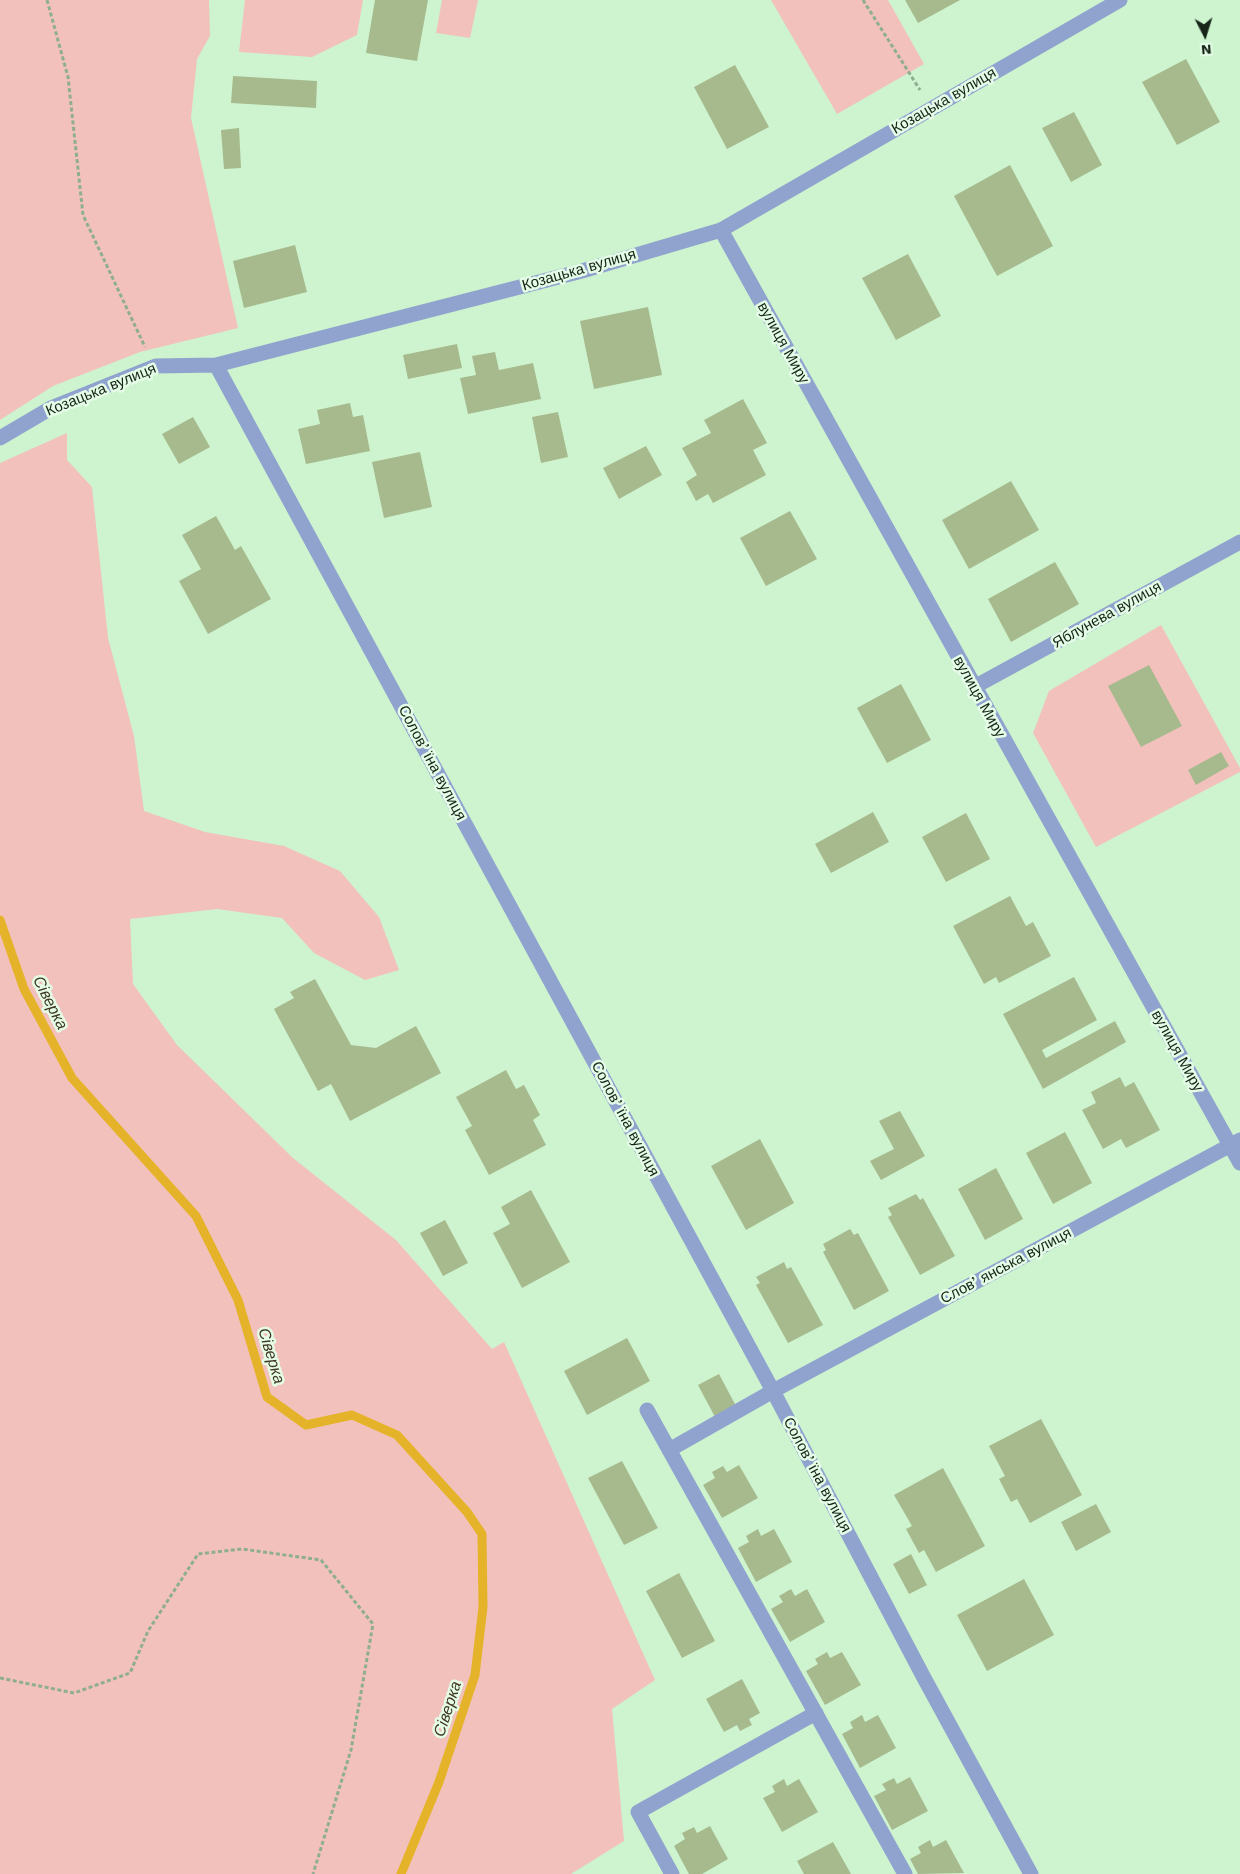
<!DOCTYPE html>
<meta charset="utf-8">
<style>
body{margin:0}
#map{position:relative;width:1240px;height:1874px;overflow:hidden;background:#cdf4cf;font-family:"Work Sans",sans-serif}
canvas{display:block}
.north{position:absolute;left:1180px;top:10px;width:50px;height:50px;-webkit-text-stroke:4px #e5fde7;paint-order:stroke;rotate:175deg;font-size:14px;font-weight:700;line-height:20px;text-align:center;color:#162518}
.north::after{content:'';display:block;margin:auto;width:18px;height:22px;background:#162518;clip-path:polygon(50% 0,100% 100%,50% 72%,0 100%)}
</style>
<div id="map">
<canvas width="1240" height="1874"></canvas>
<div class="north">N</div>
</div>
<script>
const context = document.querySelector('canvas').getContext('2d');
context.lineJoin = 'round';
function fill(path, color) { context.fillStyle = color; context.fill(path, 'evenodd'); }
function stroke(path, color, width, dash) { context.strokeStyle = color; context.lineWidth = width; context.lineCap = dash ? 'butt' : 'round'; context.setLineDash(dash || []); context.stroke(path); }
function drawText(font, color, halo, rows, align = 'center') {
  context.font = font + ' "Work Sans",sans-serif'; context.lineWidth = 5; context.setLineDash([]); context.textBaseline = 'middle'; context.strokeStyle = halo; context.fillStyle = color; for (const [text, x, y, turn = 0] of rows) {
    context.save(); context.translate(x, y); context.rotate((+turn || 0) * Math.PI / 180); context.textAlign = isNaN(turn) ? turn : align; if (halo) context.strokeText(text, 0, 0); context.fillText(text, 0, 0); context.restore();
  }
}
fill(new Path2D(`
 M0 0H209L210 36 197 59 191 118 238 328 140 352 53 386 0 420Z
 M245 0H363L357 35 312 57 239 52Z
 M442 0H478L470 38 436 33Z
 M771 0H888L924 64 837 114Z
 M67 433V460L92 487 108 638 134 736 144 811 205 832 284 846 340 871 379 917 399 970 365 980 314 953 282 918 217 909 130 919 133 984 177 1045 293 1158 396 1240 492 1349 504 1342 655 1680 612 1709 624 1841 571 1874H0V463Z
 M1161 625 1240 768V772L1096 847 1033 733 1049 691Z`), '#f2c1bb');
stroke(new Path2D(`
 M0 920 24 989 72 1078 196 1216 238 1300 267 1397 306 1425 352 1415 397 1435 467 1512 482 1534 483 1607 475 1675 439 1782 401 1874`), '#e5b329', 9);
fill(new Path2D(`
 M375 0H428L417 61 366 53Z
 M905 0H960L918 23Z
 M1186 59 1220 122 1177 145 1142 82Z
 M735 65 769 127 727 149 694 87Z
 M233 76 317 81 316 108 231 103Z
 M1074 112 1102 165 1071 182 1042 128Z
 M239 128 241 168 224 169 221 130Z
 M1010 165 1053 246 997 276 954 196Z
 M295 245 307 292 244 308 233 261Z
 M908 254 941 316 896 340 862 278Z
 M648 307 662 375 594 389 580 321Z
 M457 344 462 368 408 379 403 355Z
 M495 352 499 370 533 363 541 399 468 414 460 378 476 375 472 356Z
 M743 399 767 443 753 450 766 475 713 503 708 494 696 501 686 482 697 475 682 448 711 433 704 420Z
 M350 403 353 417 363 415 370 451 306 464 298 429 320 424 317 410Z
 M558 412 568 457 541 463 532 417Z
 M193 417 210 447 179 464 162 434Z
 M646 446 662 475 619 499 603 468Z
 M420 452 432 507 384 518 372 462Z
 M1011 481 1039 530 969 569 942 520Z
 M790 511 817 559 766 586 740 538Z
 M216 516 235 550 241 546 271 599 208 634 179 581 201 569 182 535Z
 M1055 562 1079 604 1011 642 988 599Z
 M1149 665 1182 726 1141 747 1108 686Z
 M901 684 931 740 887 763 857 708Z
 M1221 752 1229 766 1196 785 1188 770Z
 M873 812 889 842 831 873 815 844Z
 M966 813 990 859 946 882 922 837Z
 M1010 896 1026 926 1033 922 1051 956 999 983 996 977 984 984 953 926Z
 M1074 977 1097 1020 1042 1050 1046 1058 1115 1021 1126 1042 1043 1089 1003 1014Z
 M315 979 351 1045 376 1048 416 1026 441 1073 350 1121 331 1084 318 1091 274 1009 294 998 290 992Z
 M506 1070 516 1089 524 1085 540 1115 533 1120 546 1145 489 1175 465 1130 472 1126 456 1097Z
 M1120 1077 1125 1087 1134 1082 1160 1130 1126 1148 1121 1139 1103 1149 1082 1110 1096 1103 1091 1092Z
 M900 1111 925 1156 881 1180 870 1161 894 1149 879 1121Z
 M1065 1132 1092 1183 1053 1204 1026 1153Z
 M760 1139 794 1203 746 1230 711 1166Z
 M996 1168 1023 1219 985 1240 958 1189Z
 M531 1190 570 1262 522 1288 493 1233 510 1224 501 1207Z
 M916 1194 920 1200 923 1198 955 1256 920 1275 888 1217 892 1215 888 1208Z
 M445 1220 468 1263 443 1276 420 1233Z
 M850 1229 854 1235 858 1233 889 1291 854 1310 823 1252 826 1250 823 1244Z
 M784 1262 787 1269 791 1267 823 1325 788 1343 756 1285 760 1283 756 1277Z
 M627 1338 650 1381 587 1415 564 1371Z
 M719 1374 736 1406 715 1417 698 1385Z
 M1041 1419 1082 1495 1030 1523 1017 1499 1011 1502 999 1479 1005 1476 989 1446Z
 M622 1461 658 1528 624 1545 588 1478Z
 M739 1465 758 1498 722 1518 703 1485 715 1478 712 1472 723 1466 727 1472Z
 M943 1468 985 1546 936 1572 924 1550 919 1553 906 1529 912 1526 894 1495Z
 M1096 1504 1111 1532 1076 1551 1061 1522Z
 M758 1529 761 1536 774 1529 792 1562 756 1582 738 1548 749 1542 746 1536Z
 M911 1554 927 1585 909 1594 893 1564Z
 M679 1573 715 1641 682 1658 646 1591Z
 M1024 1579 1054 1635 987 1671 957 1615Z
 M791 1589 795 1596 807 1589 825 1622 790 1642 771 1609 783 1602 779 1596Z
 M827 1652 830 1658 842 1652 861 1685 825 1705 806 1671 818 1664 815 1659Z
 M742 1679 760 1713 749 1719 752 1725 740 1731 737 1725 724 1732 706 1699Z
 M862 1715 865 1722 878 1715 896 1748 860 1768 842 1734 853 1728 850 1722Z
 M910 1777 928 1811 892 1830 874 1796 886 1790 882 1784 894 1778 897 1784Z
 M784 1779 787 1786 799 1779 818 1812 782 1832 763 1798 775 1792 772 1786Z
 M710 1826 728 1859 702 1874H689L674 1846 685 1839 682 1833 694 1827 697 1833Z
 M930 1840 933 1847 946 1840 964 1873 918 1874 910 1859 921 1853 918 1847Z
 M833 1842 851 1874H804L797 1861Z`), '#a7ba8e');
stroke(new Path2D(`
 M47 0 68 77 83 215 145 347
 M863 0 920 90
 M0 1678 74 1693 130 1673 148 1631 198 1554 242 1549 321 1560 373 1624 351 1750 313 1874`), '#8fae91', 3, [4, 2.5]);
stroke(new Path2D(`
 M647 1410 905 1874
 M669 1450 773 1391
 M672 1874 638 1812 816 1713`), '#90a3cf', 15);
stroke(new Path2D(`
 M721 230 1240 1163
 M216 365 773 1391 923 1676 1031 1874
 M0 438 51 408 156 366 216 365 582 271 721 230 1120 0
 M974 687 1240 542
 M773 1391 1240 1140`), '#90a3cf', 15);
drawText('15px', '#162518', '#e5fde7', [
 ["Козацька вулиця",944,101,-30],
 ["Козацька вулиця",579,270,-16],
 ["вулиця Миру",783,343,61],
 ["Козацька вулиця",101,390,-22],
 ["Яблунева вулиця",1107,615,-29],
 ["вулиця Миру",979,697,61],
 ["Соловʼїна вулиця",432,763,62],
 ["вулиця Миру",1177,1051,61],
 ["Соловʼїна вулиця",625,1119,62],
 ["Словʼянська вулиця",1006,1266,-28],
 ["Соловʼїна вулиця",817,1475,62]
]);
drawText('italic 16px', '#403722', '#e5fde7', [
 ["Сіверка",50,1003,63],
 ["Сіверка",271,1356,73],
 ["Сіверка",448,1709,-72]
]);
</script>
